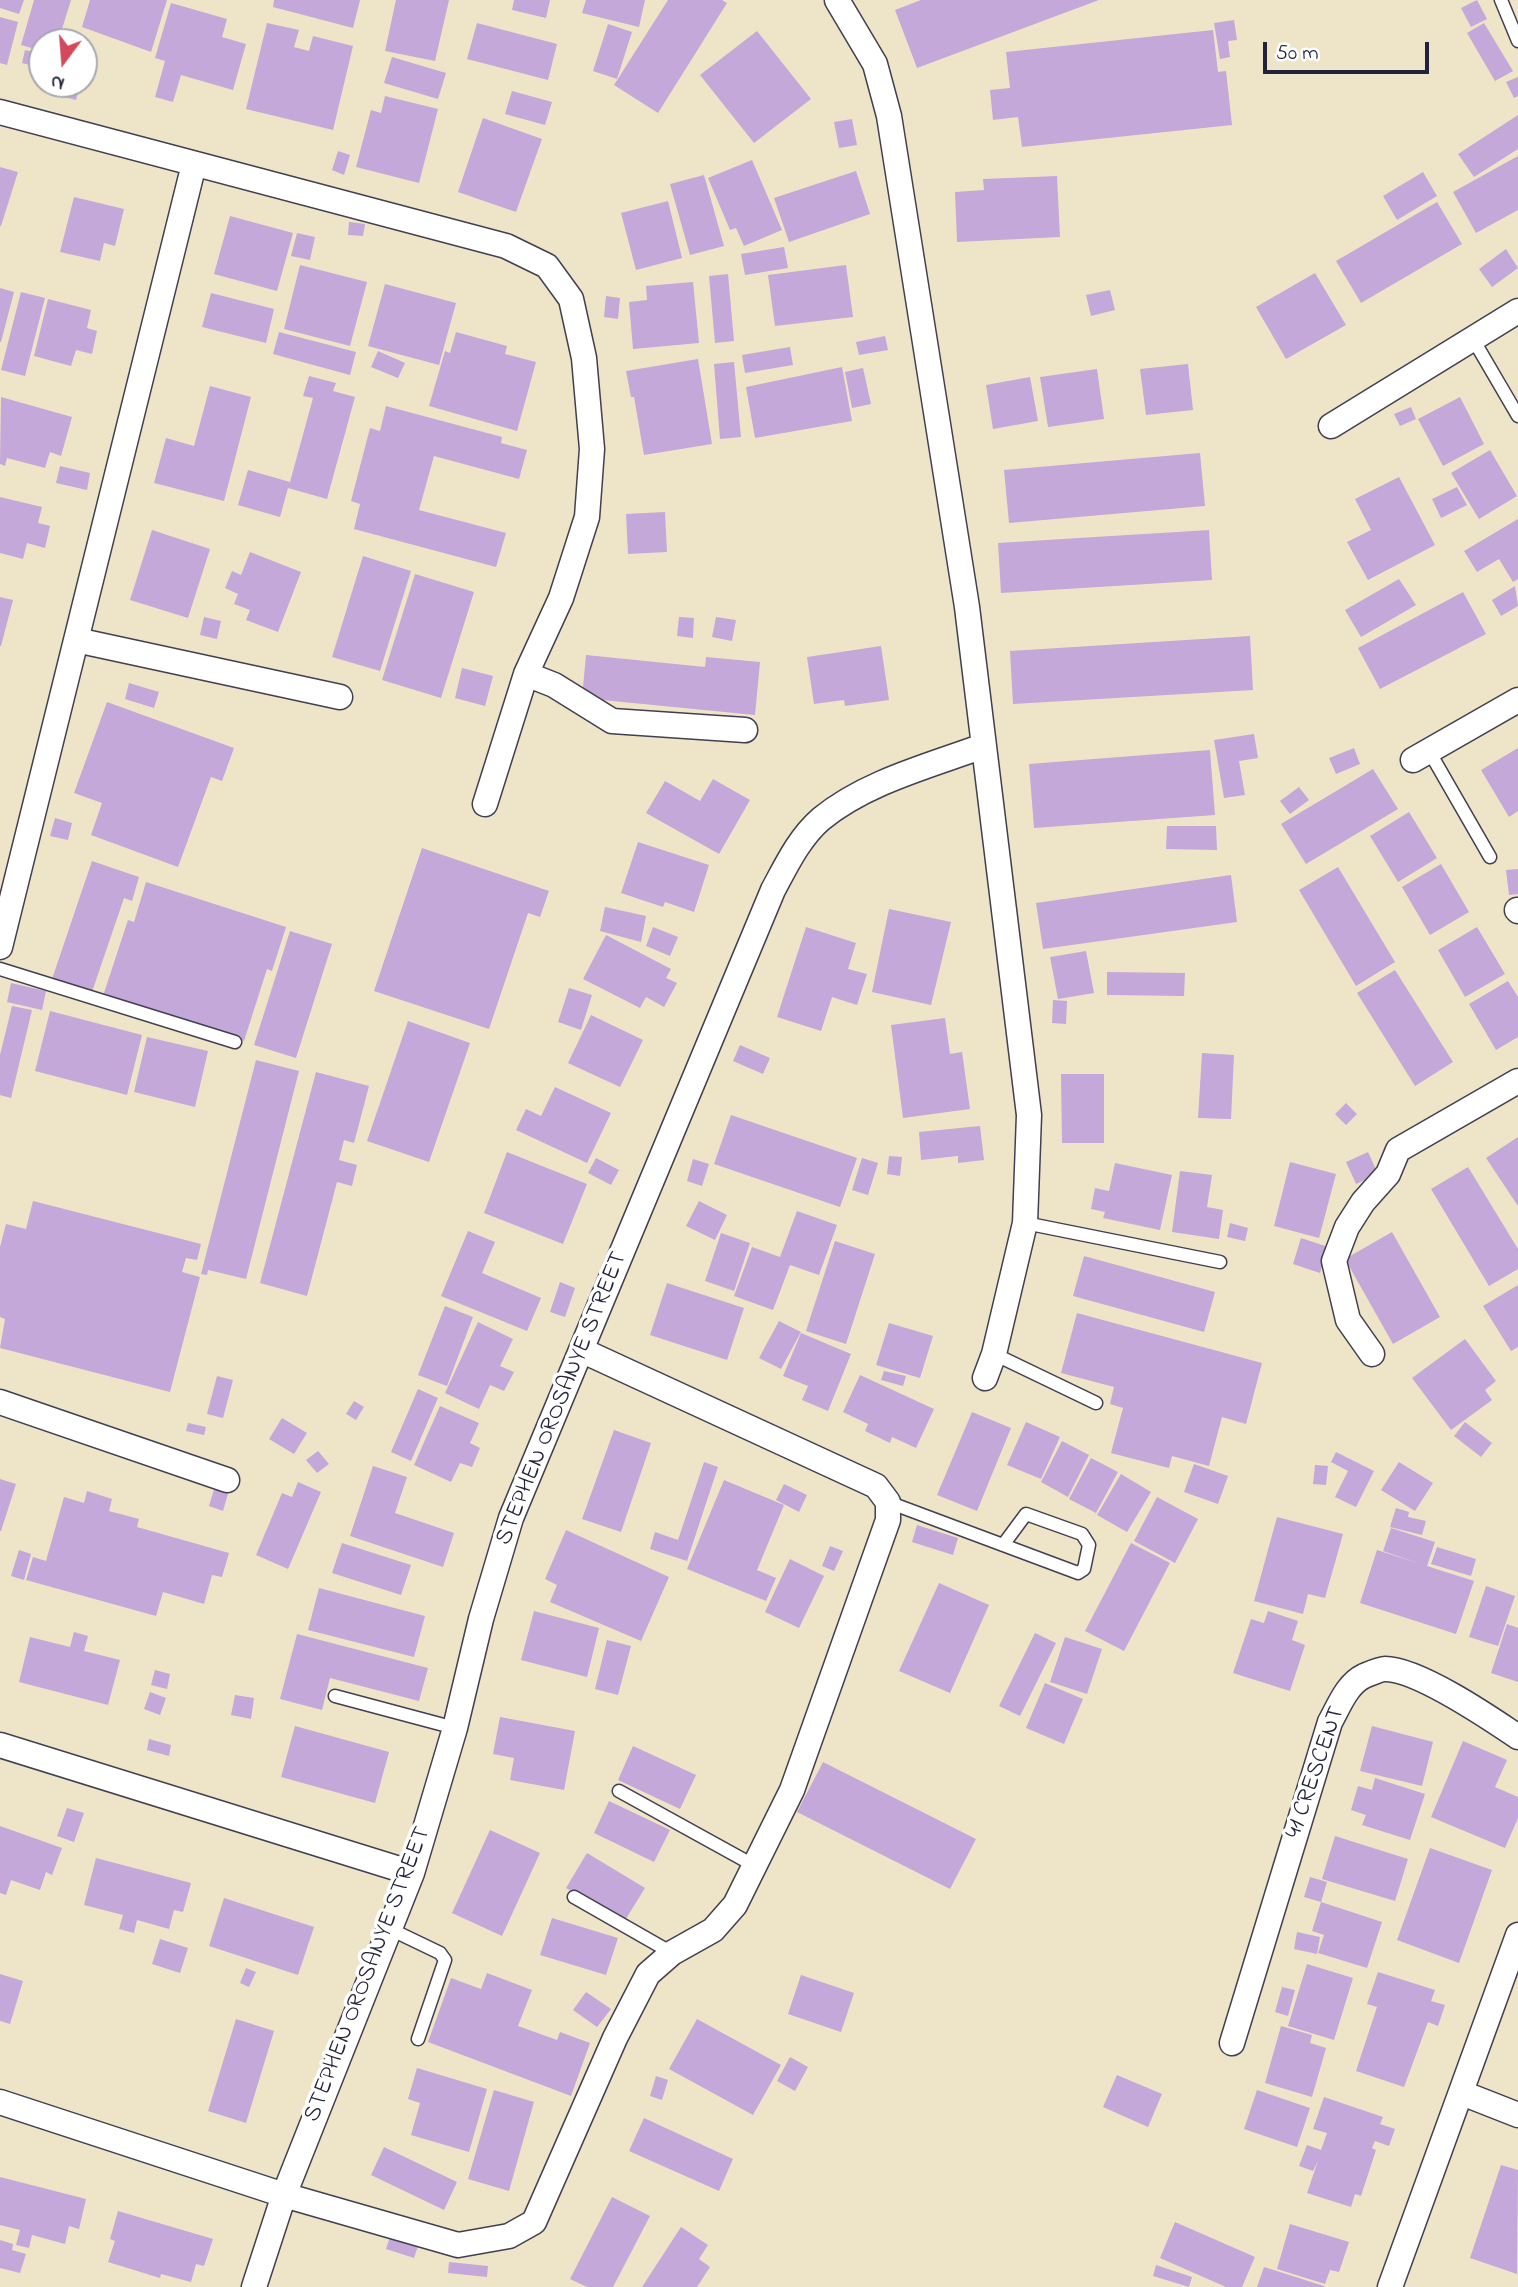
<!DOCTYPE html>
<style>
body{margin:0}
#map{position:relative;width:1518px;height:2287px;overflow:hidden;background:#eee5c8;font-family:"Indie Flower",sans-serif}
canvas{display:block}
.north{position:absolute;left:28px;top:28px;width:70px;height:70px;box-sizing:border-box;background:#fff;border:2px solid #a7a7b1;border-radius:50%;rotate:196deg;font-size:19px;font-weight:700;line-height:28px;text-align:center;color:#22223b}
.north::after{content:'';display:block;margin:auto;width:24px;height:32px;background:#d1495b;clip-path:polygon(50% 0,100% 100%,50% 72%,0 100%)}
.scale{position:absolute;left:1263px;top:42px;width:166px;height:32px;box-sizing:border-box;border:4px solid #22223b;border-top:0;padding-left:9px;font-size:21px;line-height:24px;white-space:nowrap;color:#22223b;-webkit-text-stroke:5px #fff;paint-order:stroke}
</style>
<div id="map">
<canvas width="1518" height="2287"></canvas>
<div class="north">N</div>
<div class="scale">50 m</div>
</div>
<script>
const context = document.querySelector('canvas').getContext('2d');
context.lineJoin = 'round';
function fill(path, color) { context.fillStyle = color; context.fill(path, 'evenodd'); }
function stroke(path, color, width, dash) { context.strokeStyle = color; context.lineWidth = width; context.lineCap = dash ? 'butt' : 'round'; context.setLineDash(dash || []); context.stroke(path); }
function drawText(font, color, halo, rows, align = 'center') {
  context.font = font + ' "Indie Flower",sans-serif'; context.lineWidth = 7; context.setLineDash([]); context.textBaseline = 'middle'; context.strokeStyle = halo; context.fillStyle = color; for (const [text, x, y, turn = 0] of rows) {
    context.save(); context.translate(x, y); context.rotate((+turn || 0) * Math.PI / 180); context.textAlign = isNaN(turn) ? turn : align; if (halo) context.strokeText(text, 0, 0); context.fillText(text, 0, 0); context.restore();
  }
}
fill(new Path2D(`
 M0 0H24L19 14 0 8Z
 M34 0H71L58 42H42V51L21 45Z
 M90 0H167L151 52 82 27Z
 M274 0H360L353 28 273 7Z
 M396 0H449L435 61 385 51Z
 M514 0H550L546 18 512 10Z
 M586 0H645L639 27 582 13Z
 M668 0H722L727 3 658 113 614 85Z
 M921 0H1099L917 68 895 10Z
 M1477 0 1487 19 1471 27 1461 8Z
 M171 3 227 19 222 37 246 44 233 90 181 75 173 102 155 97 165 61 155 58Z
 M0 17 18 22 7 65 0 63Z
 M1234 20 1237 40 1228 41 1230 57 1220 59 1214 23Z
 M267 23 299 30 294 47 309 51 313 36 353 46 333 130 246 109Z
 M477 23 557 44 548 80 467 59Z
 M1484 23 1513 71 1495 81 1467 33Z
 M608 24 632 32 617 79 593 71Z
 M1213 30 1218 72 1226 71 1232 125 1022 147 1018 117 993 120 990 90 1010 88 1006 52Z
 M757 31 811 99 754 143 700 75Z
 M25 50 42 54V68L22 63Z
 M392 57 446 73 438 99 384 83Z
 M1518 77V96L1514 98 1506 82Z
 M63 84H80L76 100 60 96Z
 M512 91 552 102 545 125 505 114Z
 M385 96 438 109 419 183 356 167 371 110 381 113Z
 M1518 115V149L1474 177 1458 154Z
 M483 118 542 139 516 212 458 192Z
 M852 119 857 145 839 148 834 122Z
 M338 151 350 155 344 175 332 170Z
 M1518 156V210L1476 233 1453 192Z
 M752 160 782 230 744 246 736 228 730 230 708 178Z
 M0 167 18 172 1 226H0Z
 M856 171 870 214 789 242 774 198Z
 M1423 172 1437 196 1397 220 1383 196Z
 M704 175 724 246 690 255 670 184Z
 M1057 176 1060 237 957 242 955 192 984 190 983 179Z
 M74 197 124 209 115 246 104 243 100 261 60 252Z
 M668 201 682 258 636 270 621 213Z
 M1437 202 1462 244 1361 303 1336 261Z
 M230 216 293 233 277 291 214 274Z
 M349 222 365 224 363 236 348 235Z
 M297 233 315 237 310 260 291 256Z
 M784 247 788 268 745 275 741 254Z
 M1506 249 1518 268 1492 287 1479 269Z
 M300 265 367 282 350 346 284 329Z
 M846 265 853 317 775 326 768 275Z
 M1315 273 1346 325 1286 359 1256 307Z
 M728 274 734 341 715 343 709 276Z
 M693 282 699 343 633 349 629 302 647 300 646 286Z
 M385 284 456 303 439 365 368 346Z
 M0 288 14 292 1 342H0Z
 M1110 290 1115 310 1091 316 1086 295Z
 M21 292 45 298 25 376 1 370Z
 M211 293 274 309 266 343 202 327Z
 M606 296 620 298 618 319 604 317Z
 M48 299 91 310 87 328 97 331 92 354 76 350 71 366 34 356Z
 M279 332 356 352 350 375 273 354Z
 M456 332 507 346 505 354 536 362 517 431 429 406 445 351 450 353Z
 M885 336 888 350 859 355 856 342Z
 M790 347 793 365 745 373 742 355Z
 M378 351 405 363 398 378 371 367Z
 M698 359 712 444 644 455 634 397H631L626 371Z
 M734 362 741 437 720 439 714 364Z
 M1188 364 1193 410 1146 415 1140 369Z
 M842 367 852 421 755 438 746 387Z
 M863 368 871 404 852 408 845 372Z
 M1097 369 1104 419 1048 427 1040 377Z
 M309 376 336 383 333 391 355 397 327 499 288 488 280 517 238 505 248 470 290 482 313 398 303 396Z
 M1030 377 1038 421 993 429 986 385Z
 M210 386 251 397 224 501 154 483 166 438 194 446Z
 M1 397 72 417 61 456 50 452 45 468 7 458 5 466 0 464Z
 M1460 397 1484 444 1443 466 1418 419Z
 M386 406 502 437 501 443 527 450 519 479 434 456 419 510 506 533 496 567 354 529 360 504 351 501 370 428 380 431Z
 M1411 407 1416 419 1400 426 1394 414Z
 M1490 450 1517 496 1479 519 1451 473Z
 M1200 453 1205 506 1009 523 1004 470Z
 M60 466 90 473 87 490 56 483Z
 M1399 477 1435 545 1368 580 1347 542 1371 530 1355 499Z
 M1457 487 1467 505 1441 518 1432 499Z
 M0 497 42 507 38 523 50 526 45 548 27 543 23 559 0 553Z
 M665 512 667 552 628 554 626 514Z
 M1518 519V579L1513 582 1499 559 1477 572 1464 551Z
 M152 530 210 549 188 618 130 600Z
 M1209 530 1212 580 1001 593 998 543Z
 M250 552 301 572 278 632 246 620 250 610 234 604 238 594 225 588 232 571 241 575Z
 M363 556 411 571 380 671 332 657Z
 M415 574 474 592 441 698 382 680Z
 M1399 579 1416 605 1361 637 1345 610Z
 M1515 586 1518 606 1501 616 1492 600Z
 M1463 592 1486 634 1380 689 1358 648Z
 M0 597 13 600 1 646H0Z
 M204 617 221 621 217 639 200 635Z
 M679 617 694 618 693 638 677 636Z
 M716 617 736 620 732 641 712 637Z
 M1250 636 1253 690 1013 704 1010 651Z
 M881 646 889 700 845 706 844 700 814 704 807 657Z
 M586 655 705 667 706 657 760 662 755 715 582 698Z
 M462 668 493 676 485 706 455 698Z
 M129 683 159 692 154 708 125 699Z
 M107 702 234 748 222 781 211 777 178 867 91 835 102 803 74 793Z
 M1254 734 1258 758 1239 761 1245 795 1224 798 1214 740Z
 M1354 748 1360 764 1336 774 1329 758Z
 M1518 748V811L1509 817 1481 770Z
 M1210 750 1215 815 1034 828 1029 764Z
 M1373 769 1398 809 1306 864 1281 824Z
 M713 779 750 800 719 854 646 813 665 781 700 801Z
 M1299 787 1309 800 1290 814 1280 801Z
 M1409 812 1437 858 1398 882 1370 836Z
 M55 818 72 823 68 840 50 836Z
 M1167 826H1216L1217 850 1166 849Z
 M638 842 709 865 694 912 665 902 663 907 621 893Z
 M422 848 549 891 540 917 528 913 489 1029 374 991Z
 M92 861 139 877 132 901 124 898 92 992 52 979Z
 M1441 864 1469 912 1430 935 1402 887Z
 M1338 867 1395 962 1356 986 1299 890Z
 M1518 869V894L1509 895 1506 870Z
 M1231 875 1237 922 1043 949 1036 903Z
 M146 882 286 927 272 971 267 969 244 1041 103 996 128 920 134 922Z
 M605 907 646 916 641 942 600 931Z
 M889 909 951 922 931 1005 872 992Z
 M653 927 678 937 670 956 646 946Z
 M806 927 856 943 848 969 867 974 857 1005 832 997 821 1031 777 1017Z
 M1477 927 1505 974 1465 997 1438 950Z
 M290 931 332 944 296 1058 254 1045Z
 M606 935 671 969 666 978 677 983 664 1007 646 997 640 1008 583 979Z
 M1086 951 1094 993 1058 999 1050 957Z
 M1395 970 1453 1062 1415 1086 1357 993Z
 M1107 972 1185 973 1184 996 1107 995Z
 M1508 981 1518 997V1037L1496 1050 1469 1004Z
 M11 983 46 991 42 1010 7 1002Z
 M569 988 592 995 581 1030 558 1022Z
 M1053 1000 1067 1001 1066 1024 1052 1023Z
 M12 1006 32 1010 11 1098 0 1095V1055Z
 M50 1011 142 1035 127 1095 35 1071Z
 M591 1015 643 1040 620 1087 568 1063Z
 M945 1018 950 1054 962 1052 970 1109 903 1118 891 1025Z
 M408 1021 470 1043 429 1162 367 1141Z
 M147 1037 208 1051 195 1107 134 1092Z
 M740 1045 770 1058 763 1074 733 1061Z
 M1202 1053 1234 1055 1231 1119 1198 1118Z
 M256 1060 299 1071 246 1279 208 1270 207 1275 201 1274Z
 M316 1072 369 1086 354 1143 344 1140 339 1160 357 1165 352 1186 337 1182 307 1296 260 1283Z
 M1061 1074H1104V1143H1062Z
 M555 1087 611 1113 587 1163 516 1130 526 1109 541 1116Z
 M1346 1103 1357 1114 1346 1125 1335 1114Z
 M731 1115 857 1158 840 1207 714 1164Z
 M980 1126 984 1160 958 1163V1156L921 1160 919 1132Z
 M1518 1137V1206L1486 1158Z
 M507 1152 587 1184 563 1244 484 1213Z
 M1368 1152 1378 1174 1356 1184 1346 1162Z
 M889 1156 902 1157 900 1176 887 1174Z
 M596 1158 619 1170 611 1185 588 1173Z
 M862 1158 878 1163 868 1195 852 1190Z
 M693 1159 709 1164 702 1186 687 1181Z
 M1290 1162 1336 1174 1319 1238 1274 1226Z
 M1115 1163 1172 1175 1160 1230 1103 1218 1105 1212 1091 1209 1095 1188 1109 1191Z
 M1468 1167 1518 1249V1269L1489 1286 1431 1189Z
 M1180 1171 1212 1175 1207 1207 1223 1210 1219 1239 1172 1232Z
 M33 1201 201 1244 197 1260 186 1258 182 1272 200 1277 170 1392 0 1348 5 1319 0 1317V1247L6 1224 26 1229Z
 M699 1201 727 1215 715 1240 686 1226Z
 M797 1211 837 1225 819 1275 790 1265 773 1310 734 1296 752 1247 780 1257Z
 M1230 1223 1248 1228 1245 1241 1227 1237Z
 M468 1231 495 1242 482 1273 541 1298 527 1331 441 1296Z
 M1392 1232 1440 1317 1393 1344 1345 1259Z
 M721 1233 750 1243 734 1291 705 1281Z
 M1301 1238 1328 1247 1320 1273 1293 1264Z
 M835 1241 875 1254 846 1344 806 1331Z
 M1084 1256 1215 1292 1204 1332 1073 1296Z
 M560 1282 575 1288 565 1317 550 1312Z
 M667 1283 744 1308 727 1360 650 1335Z
 M1518 1285V1347L1511 1351 1483 1306Z
 M445 1306 473 1317 447 1386 418 1375Z
 M1077 1313 1262 1363 1246 1424 1222 1417 1209 1466 1172 1456 1169 1468 1111 1453 1123 1408 1110 1404 1114 1387 1061 1373Z
 M779 1321 801 1332 781 1369 759 1358Z
 M478 1322 513 1339 500 1366 514 1372 504 1391 490 1385 479 1409 445 1393Z
 M889 1323 933 1336 920 1378 876 1365Z
 M801 1333 851 1354 828 1411 802 1400 808 1386 783 1376Z
 M1465 1339 1496 1381 1485 1390 1492 1400 1451 1430 1412 1378Z
 M884 1371 906 1376 903 1386 881 1380Z
 M860 1375 934 1409 916 1448 892 1437 890 1443 865 1431 868 1424 843 1412Z
 M217 1376 233 1380 223 1418 207 1414Z
 M418 1389 438 1398 411 1461 391 1452Z
 M354 1401 364 1407 356 1420 346 1414Z
 M440 1406 479 1423 470 1443 480 1448 472 1467 460 1463 451 1482 414 1465Z
 M972 1412 1011 1428 977 1511 937 1495Z
 M282 1418 307 1433 294 1454 269 1439Z
 M1026 1422 1060 1437 1041 1479 1007 1465Z
 M1465 1422 1492 1443 1481 1457 1454 1436Z
 M188 1423 206 1427 204 1435 186 1431Z
 M614 1430 651 1443 621 1532 582 1519Z
 M1062 1441 1089 1455 1068 1497 1041 1482Z
 M318 1451 329 1464 317 1473 306 1460Z
 M1336 1452 1374 1471 1356 1507 1335 1497 1348 1471 1331 1462Z
 M1091 1458 1118 1472 1096 1513 1069 1499Z
 M704 1462 718 1467 687 1561 650 1549 655 1532 678 1540Z
 M1399 1462 1433 1483 1415 1511 1381 1490Z
 M1194 1464 1228 1476 1218 1504 1184 1492Z
 M1315 1465 1328 1466 1326 1485 1313 1484Z
 M373 1466 407 1477 395 1513 454 1533 443 1567 350 1536Z
 M1121 1474 1151 1492 1127 1532 1097 1515Z
 M0 1479 16 1484 1 1531H0Z
 M724 1480 784 1505 757 1570 776 1578 766 1601 687 1569Z
 M298 1482 321 1492 288 1569 256 1555 282 1493 292 1497Z
 M784 1484 807 1495 799 1512 776 1500Z
 M215 1486 229 1490 223 1511 209 1506Z
 M87 1491 112 1499 109 1511 139 1519 137 1527 229 1553 222 1577 212 1575 204 1604 163 1592 156 1616 26 1580 33 1557 46 1561 64 1497 84 1503Z
 M1157 1497 1198 1519 1175 1563 1134 1541Z
 M1396 1508 1409 1512 1408 1517 1426 1521 1422 1535 1390 1527Z
 M1277 1517 1343 1534 1325 1598 1308 1594 1303 1614 1254 1601Z
 M917 1525 958 1538 953 1555 912 1542Z
 M1391 1528 1435 1542 1427 1566 1474 1581 1456 1634 1360 1603 1377 1550 1421 1564 1383 1551Z
 M566 1530 669 1577 641 1641 550 1602 557 1585 545 1579Z
 M342 1543 411 1565 401 1595 332 1573Z
 M1131 1543 1170 1563 1124 1651 1085 1631Z
 M830 1546 843 1551 834 1571 822 1566Z
 M1437 1547 1476 1559 1471 1576 1431 1564Z
 M19 1550 31 1554 24 1580 11 1576Z
 M790 1559 824 1576 799 1628 765 1612Z
 M939 1583 989 1605 950 1693 899 1671Z
 M1486 1586 1515 1596 1498 1646 1469 1637Z
 M319 1588 425 1616 414 1657 308 1630Z
 M534 1611 599 1628 587 1677 521 1660Z
 M1268 1611 1298 1621 1292 1640 1305 1645 1290 1691 1233 1673 1251 1619 1264 1623Z
 M1507 1624 1518 1628V1682L1491 1673Z
 M74 1632 88 1636 84 1651 120 1660 108 1705 19 1682 30 1637 70 1647Z
 M1035 1633 1056 1643 1020 1716 999 1706Z
 M297 1634 428 1668 419 1701 330 1678 322 1710 280 1699Z
 M1065 1637 1102 1649 1087 1694 1050 1682Z
 M607 1640 631 1646 618 1695 595 1689Z
 M155 1670 170 1674 167 1689 151 1685Z
 M1045 1683 1083 1699 1064 1744 1026 1728Z
 M150 1692 166 1698 160 1715 144 1709Z
 M235 1695 254 1698 251 1719 231 1715Z
 M500 1717 575 1731 564 1790 510 1780 514 1758 493 1754Z
 M295 1726 389 1752 375 1803 281 1777Z
 M1372 1726 1433 1742 1422 1786 1360 1771Z
 M149 1739 171 1745 169 1756 147 1750Z
 M1463 1741 1507 1760 1495 1787 1518 1797V1818L1505 1848 1431 1817Z
 M633 1746 696 1775 680 1809 618 1780Z
 M823 1762 976 1839 950 1889 797 1812Z
 M1375 1778 1425 1794 1410 1840 1362 1825 1366 1815 1351 1810 1358 1786 1372 1790Z
 M609 1801 670 1830 654 1862 594 1833Z
 M67 1808 84 1813 74 1842 57 1836Z
 M0 1826 62 1848 52 1875 46 1872 40 1890 11 1880 6 1895 0 1893Z
 M490 1830 540 1853 502 1936 452 1913Z
 M1335 1836 1408 1859 1395 1901 1322 1879Z
 M1430 1848 1492 1870 1459 1963 1397 1940Z
 M587 1853 645 1888 624 1922 566 1888Z
 M96 1858 191 1883 183 1912 174 1910 169 1929 137 1920 134 1933 119 1929 123 1915 84 1905Z
 M1310 1877 1327 1882 1321 1902 1304 1897Z
 M224 1898 314 1927 298 1975 209 1946Z
 M1321 1902 1382 1922 1367 1968 1318 1953 1324 1935 1312 1931Z
 M552 1918 618 1938 606 1975 540 1955Z
 M1297 1932 1320 1937 1317 1954 1294 1949Z
 M160 1939 188 1948 180 1973 152 1964Z
 M1307 1964 1353 1978 1334 2040 1288 2026Z
 M246 1968 256 1972 249 1987 240 1983Z
 M1378 1972 1435 1990 1431 2001 1445 2005 1438 2026 1428 2022 1404 2087 1356 2071 1377 2007 1367 2004Z
 M487 1973 532 1990 518 2026 557 2040 560 2032 590 2043 571 2096 428 2042 451 1978 481 1989Z
 M0 1974 23 1981 10 2024 0 2021Z
 M801 1975 854 1993 841 2032 788 2014Z
 M1282 1987 1295 1990 1288 2016 1275 2012Z
 M586 1992 611 2009 597 2027 573 2010Z
 M236 2019 274 2031 246 2123 208 2111Z
 M697 2019 781 2065 753 2115 669 2069Z
 M1281 2026 1312 2035 1310 2043 1326 2048 1312 2097 1265 2083Z
 M790 2057 808 2067 795 2091 777 2081Z
 M417 2068 487 2089 469 2152 411 2135 420 2103 408 2099Z
 M1117 2075 1162 2094 1148 2127 1103 2107Z
 M656 2076 668 2080 662 2100 650 2096Z
 M494 2090 534 2102 509 2191 468 2179Z
 M1257 2090 1310 2108 1297 2147 1244 2129Z
 M1324 2097 1383 2117 1380 2124 1395 2129 1389 2146 1375 2141 1372 2148 1376 2150 1361 2196 1355 2194 1351 2207 1307 2193 1318 2161 1313 2171 1299 2166 1307 2145 1321 2150 1327 2133 1313 2129Z
 M644 2118 733 2159 719 2191 629 2151Z
 M384 2147 457 2182 444 2210 371 2175Z
 M1501 2165 1518 2170 1517 2274 1470 2258Z
 M0 2177 86 2199 79 2229 69 2226 65 2244 32 2235 29 2248 16 2245 20 2230 0 2225Z
 M612 2197 650 2216 613 2287H587L570 2279Z
 M118 2211 213 2239 204 2266 196 2264 191 2282 161 2274 160 2278 108 2262 115 2241 110 2239Z
 M1175 2222 1255 2257 1242 2287H1226L1160 2258Z
 M1290 2224 1349 2242 1339 2272 1330 2270 1325 2284 1277 2269Z
 M681 2227 708 2245 699 2259 710 2267 697 2287H642Z
 M390 2237 418 2246 414 2258 386 2249Z
 M0 2240 13 2244 12 2250 26 2254 20 2273 0 2268Z
 M449 2262 488 2266 487 2277 448 2273Z
 M1156 2265 1192 2277 1189 2287 1153 2276Z
 M1264 2267 1324 2286V2287H1257Z`), '#c3a8d9');
const service = new Path2D(`
 M1501 0 1518 41
 M1473 339 1518 416
 M1429 751 1490 857
 M0 969 235 1042
 M1025 1223 1220 1262
 M994 1354 1096 1403
 M888 1502 1078 1573 1084 1569 1089 1545 1082 1534 1026 1514 1003 1545
 M335 1696 455 1728
 M619 1791 755 1866
 M574 1897 672 1953
 M390 1929 440 1953 445 1960 418 2039`);
const minor = new Path2D(`
 M837 0 875 64 889 116 967 607 1029 1115 1025 1223 994 1354 985 1378
 M0 112 506 246 547 266 571 299 584 358 592 449 587 517 561 598 526 674 485 804
 M1331 426 1518 311
 M76 640 340 697
 M526 674 554 685 612 721 745 730
 M1413 760 1518 700
 M1517 910 1518 911
 M0 947 194 164
 M1372 1354 1348 1320 1334 1261 1347 1227 1363 1202 1388 1174 1398 1150 1518 1081
 M0 1402 227 1480
 M0 1745 412 1873
 M1232 2043 1330 1722C1339 1706 1347 1684 1364 1676 1369 1674 1380 1669 1385 1669 1418 1669 1490 1718 1518 1737
 M1462 2093 1518 2115
 M0 2102 284 2195 458 2245 509 2236 534 2222 615 2038 648 1974 672 1953 713 1930 735 1905 792 1790 888 1520V1502L876 1486 581 1350
 M254 2287 284 2195 412 1873 455 1728 481 1619 511 1518 773 890C786 866 799 838 821 819 866 782 929 766 983 746
 M1390 2287 1518 1935`);
stroke(service, '#413f50', 15);
stroke(minor, '#413f50', 27);
stroke(service, '#fff', 12);
stroke(minor, '#fff', 24);
drawText('24px', '#22223b', '#fff', [
 ["STEPHEN OROSANYE STREET",563,1399,-68],
 ["41 CRESCENT",1317,1773,-71],
 ["STEPHEN OROSANYE STREET",369,1975,-69]
]);
</script>
